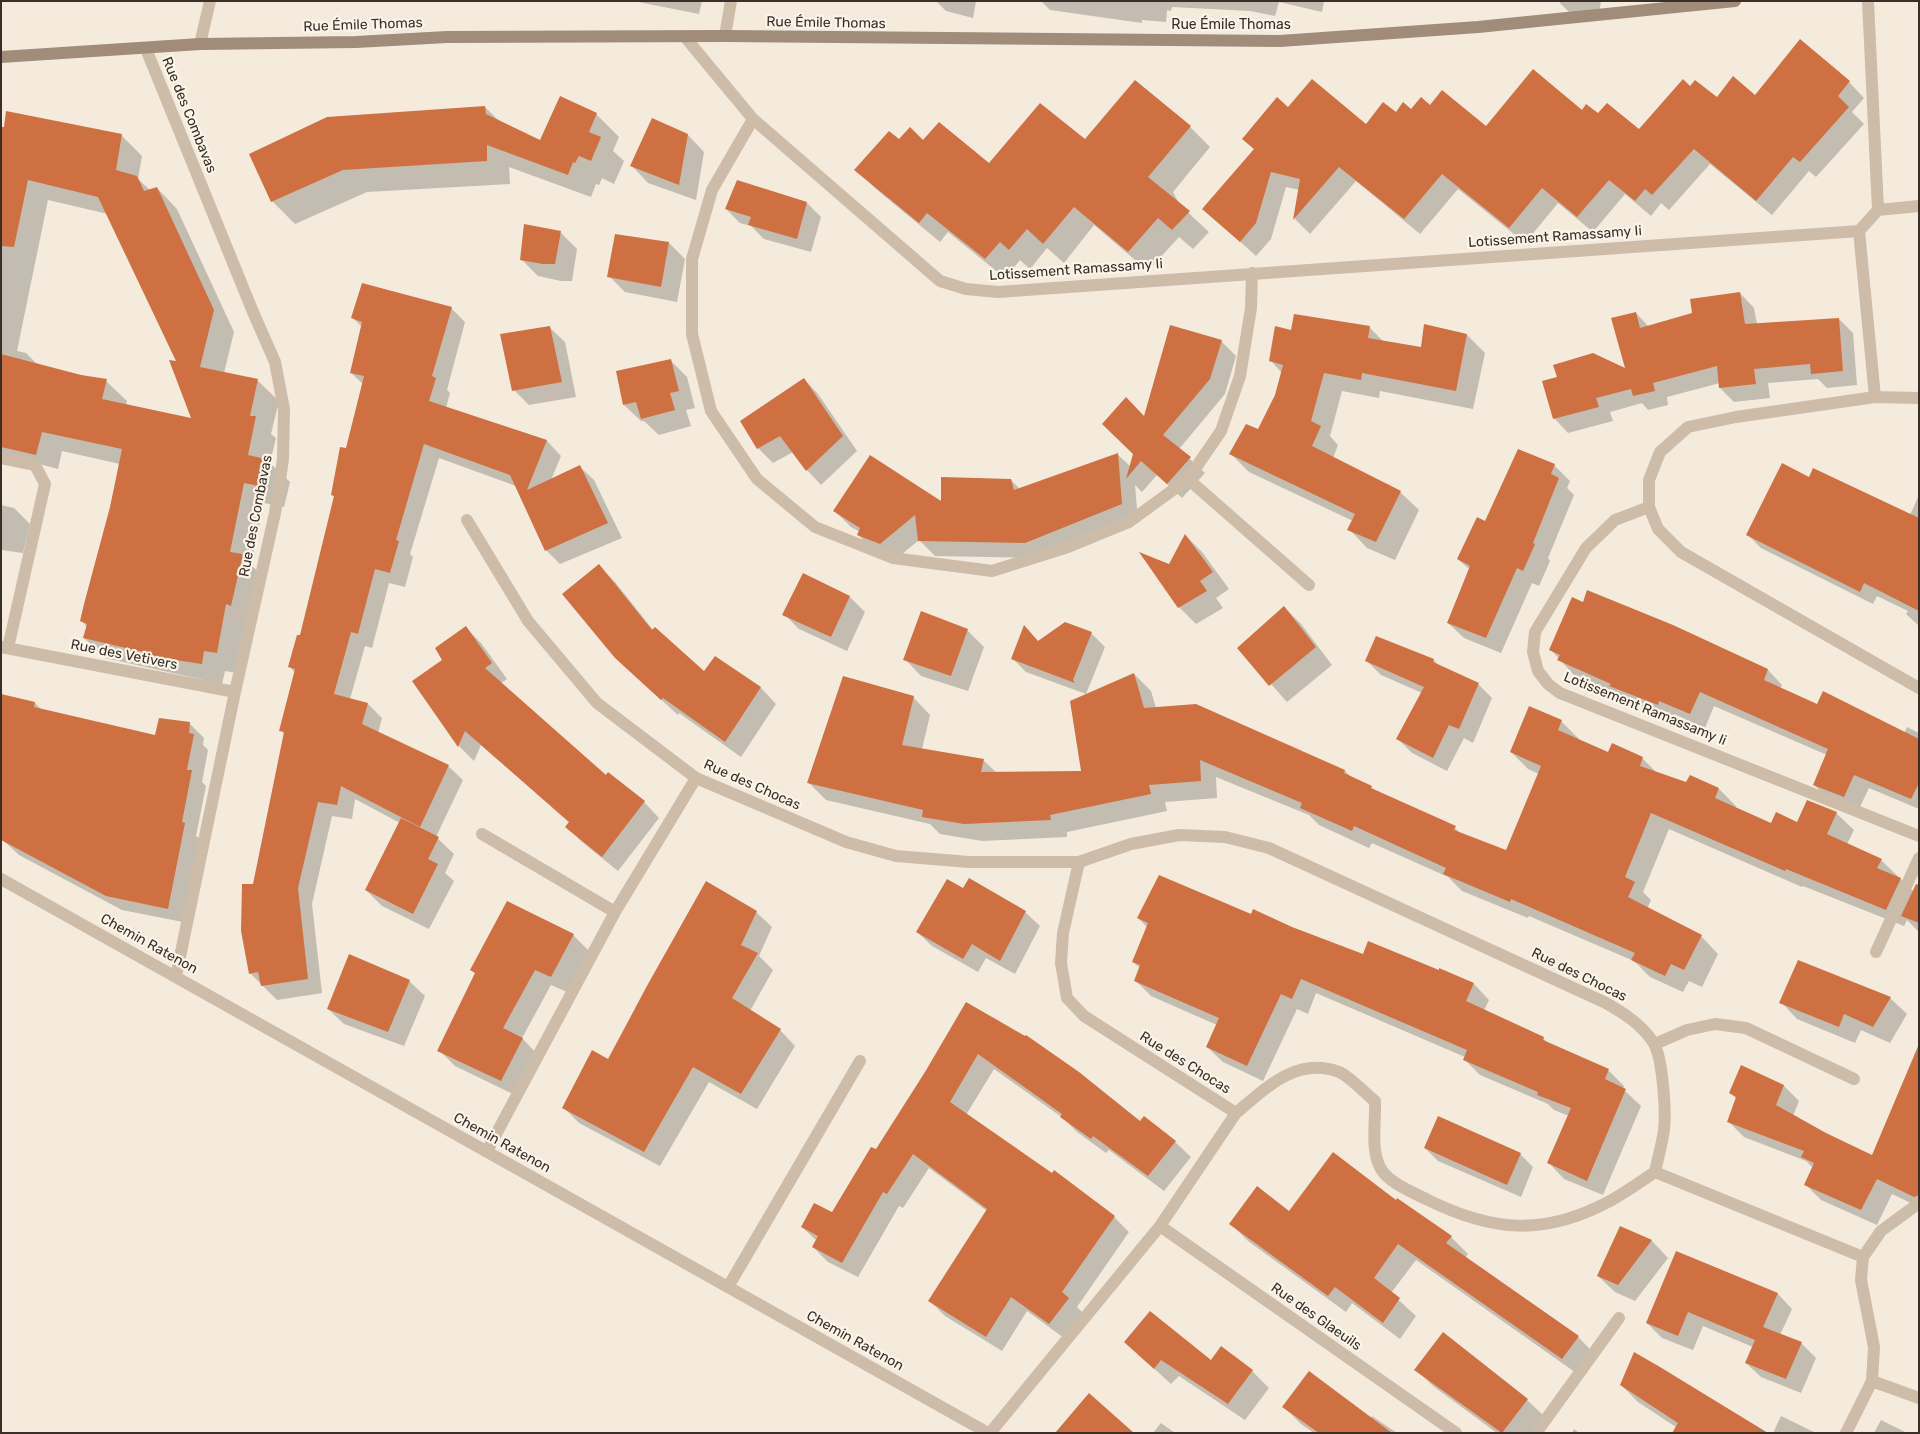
<!DOCTYPE html>
<meta charset="utf-8">
<style>
body{margin:0}
#map{position:relative;width:1920px;height:1434px;overflow:hidden;background:#f4ebdd;font-family:Rubik,sans-serif}
canvas{display:block}
.frame{position:absolute;inset:0;border:2px solid #392f28;pointer-events:none}
</style>
<div id="map">
<canvas width="1920" height="1434"></canvas>
<div class="frame"></div>
</div>
<script>
const context = document.querySelector('canvas').getContext('2d');
context.lineJoin = 'round';
function fill(path, color) { context.fillStyle = color; context.fill(path, 'evenodd'); }
function stroke(path, color, width, dash) { context.strokeStyle = color; context.lineWidth = width; context.lineCap = dash ? 'butt' : 'round'; context.setLineDash(dash || []); context.stroke(path); }
function drawText(font, color, halo, rows, align = 'center') {
  context.font = font + ' Rubik,sans-serif'; context.lineWidth = 4.5; context.setLineDash([]); context.textBaseline = 'middle'; context.strokeStyle = halo; context.fillStyle = color; for (const [text, x, y, turn = 0] of rows) {
    context.save(); context.translate(x, y); context.rotate((+turn || 0) * Math.PI / 180); context.textAlign = isNaN(turn) ? turn : align; if (halo) context.strokeText(text, 0, 0); context.fillText(text, 0, 0); context.restore();
  }
}
fill(new Path2D(`
 M633 1H702L699 14Z
 M936 1H976L973 18 946 11Z
 M1041 1H1324L1322 12 1279 2 1275 16 1250 11 1172 7 1171 11 1167 10 1166 22 1142 20V23L1050 10Z
 M1560 1H1601L1598 21 1575 18 1560 3Z
 M1849 82 1864 98 1852 112 1864 124 1816 177 1809 171 1772 215 1710 164 1669 210 1661 203 1651 216 1625 194 1593 232 1558 203 1525 243 1458 189 1420 234 1356 181 1310 234 1295 219 1300 190 1286 187 1271 239 1256 256 1204 209 1255 150 1244 139 1288 109 1366 126 1396 114 1430 107 1486 128 1582 112 1599 115 1639 131 1690 88 1717 98 1756 97Z
 M485 107 501 123 541 142 596 114 619 137 613 151 624 161 614 184 602 178 599 185 596 184 591 197 509 167 510 184 367 192 295 224 272 201Z
 M1190 127 1210 147 1173 192 1180 205 1209 232 1193 249 1179 237 1148 271 1094 225 1064 263 1047 248 1030 269 1020 260 1005 278 948 232 940 242 876 189 856 170 899 141H923L989 165 1086 141Z
 M1 128 121 135 142 156 138 179 150 190 157 188 177 209 234 332 224 373 258 381 279 401 271 434 276 438 270 463 290 482 284 507 264 503 251 565 263 576 237 673 225 671 222 684 105 658 84 638 87 627 82 621 111 507 120 464 62 451 58 469 1 454ZM48 200 108 214 178 363 193 419 126 405 127 401 106 381 38 365 26 353 17 351Z
 M688 135 704 152 696 200 648 183 632 166Z
 M807 203 821 217 811 252 764 239 751 226 740 223 726 209Z
 M560 232 577 249 572 281H561L538 276 521 259Z
 M669 243 685 259 677 302 625 292 609 276Z
 M1740 293 1754 308 1757 324 1839 319 1853 333 1857 385 1827 388 1818 379 1768 383 1770 398 1734 402 1720 388V383L1667 397 1668 405 1648 410 1642 403 1610 412 1613 421 1568 433 1554 418 1627 370 1636 313 1649 327 1694 314Z
 M451 308 465 322 447 390 450 393 446 408 547 441 561 456 551 480 579 466 594 480 622 538 560 564 546 550 516 486 439 458 410 554 413 557 405 587 389 583 372 648 365 646 350 699 368 704 382 718 378 733 448 766 463 780 436 837 454 854 445 873 454 881 429 929 382 906 366 890 400 823 355 799 352 819 332 816 312 904 322 993 277 1000 250 973 254 886 285 734 280 730 295 673 290 667 300 637 335 497 332 494 347 449 363 384 351 373 362 327 353 318Z
 M549 327 565 342 576 397 529 405 514 390Z
 M1369 327 1384 342 1422 348 1467 335 1485 353 1473 409 1380 391 1379 398 1342 391 1330 436 1338 445 1333 458 1400 492 1419 510 1395 560 1367 548 1349 529 1353 521 1249 472 1231 454 1258 431 1276 396 1282 373 1271 361 1292 331Z
 M1221 341 1236 356 1225 394 1179 449 1205 473 1182 498 1157 475 1142 492 1135 485 1138 520 1042 558 935 556 919 540 896 559 874 550 858 535 860 532 851 527 835 511 943 503 1011 480 1020 489 1117 454 1131 467 1145 418Z
 M670 360 687 377 695 408 686 410 691 426 659 435 644 421H641L624 405Z
 M804 379 818 394 857 451 821 485 807 470 793 452 773 463 758 448Z
 M1554 465 1570 481 1567 488 1574 495 1548 558 1550 561 1539 586 1532 583 1501 653 1464 638 1448 623 1470 570 1458 559 1486 523Z
 M1810 478 1910 515 1919 495V626L1906 614 1908 611 1877 596 1873 604 1761 548 1748 535Z
 M1 505 14 508 30 524 23 553 1 550Z
 M1186 536 1202 552 1229 589 1216 598 1223 608 1196 624 1179 607 1169 566Z
 M599 566 615 582 654 631 704 673 716 658 761 688 776 704 741 757 679 713 678 715 633 674Z
 M804 575 850 597 865 612 847 651 799 629 784 614Z
 M1284 607 1301 624 1332 665 1287 702 1239 648Z
 M1066 623 1092 634 1105 647 1086 694 1026 672 1012 658 1025 627 1039 642Z
 M466 628 481 643 507 679 500 684 606 777 644 802 659 818 618 871 582 842 566 827 570 823 481 745 474 761 459 746 414 682 444 660Z
 M967 630 984 647 968 691 921 676 905 659Z
 M1377 637 1434 660 1440 667 1478 684 1492 698 1473 743 1464 738 1447 771 1412 753 1398 739 1422 693 1381 675 1367 661Z
 M1550 649 1768 670 1782 685 1780 689 1818 705 1904 734 1907 727 1919 733V809L1869 788 1858 811 1829 799 1814 785 1827 755 1714 706 1705 728 1674 714 1672 719 1625 700 1619 695 1573 674Z
 M1134 674 1151 691 1156 708 1196 706 1345 771 1352 778 1371 787 1375 791 1455 828 1461 834 1506 852 1539 774 1528 769 1511 752 1561 721 1579 739 1578 740 1609 754 1642 758 1658 774 1686 784 1690 777 1719 789 1736 806 1735 808 1771 824 1798 823 1836 813 1854 830 1847 844 1881 860 1914 892 1919 886V932L1907 920 1904 926 1803 886 1802 887 1669 829 1643 892 1651 900 1647 909 1701 936 1718 954 1702 987 1689 981 1683 992 1650 977 1634 961 1529 916 1528 918 1462 891 1448 877 1372 843 1369 848 1319 825 1309 815 1216 777 1217 798 1165 802 1167 811 1067 832V837L982 841 940 834 930 824 826 800 808 782 913 697 930 715 922 749 983 760 997 773 1083 772Z
 M1 697 35 703 42 710 156 736 160 719 190 724 204 738 203 745 208 750 202 782 206 786 196 836 199 838 183 922 122 910 19 855 4 841Z
 M756 912 772 927 759 956 773 970 750 1011 780 1030 795 1046 757 1109 709 1082 660 1166 579 1123 563 1107Z
 M1025 912 1040 926 1015 974 986 958 978 972 932 946 917 932Z
 M1252 916 1292 928 1363 955 1439 972 1440 969 1474 984 1489 1000 1484 1011 1543 1038 1549 1044 1608 1070 1624 1086 1623 1089 1641 1106 1603 1195 1564 1179 1549 1163 1569 1116 1554 1110 1548 1104 1480 1075 1464 1059 1465 1057 1316 993 1308 1014 1297 1009 1263 1081 1223 1062 1207 1047 1217 1025 1151 996 1135 980 1140 968 1133 962 1148 928 1138 918Z
 M573 935 589 951 567 992 551 985 522 1038 538 1055 517 1096 455 1066 439 1050 476 974 472 970Z
 M1798 962 1890 998 1907 1014 1890 1043 1861 1030 1855 1043 1797 1019 1781 1002Z
 M409 981 425 996 404 1046 344 1024 328 1009Z
 M967 1003 1141 1123 1175 1142 1191 1157 1164 1191 1109 1150 1106 1153 1077 1132 1063 1118 994 1069 966 1115 1114 1217 1129 1232 1077 1307 1084 1314 1064 1338 1027 1311 1002 1351 945 1316 930 1301 987 1211 929 1168 903 1208 899 1206 858 1277 828 1262 813 1247 817 1241 802 1227 833 1214 876 1151 926 1073Z
 M1919 1046V1207L1892 1194 1877 1225 1821 1200 1805 1184 1813 1168 1806 1161 1744 1137 1729 1122 1737 1099 1730 1093 1784 1086 1799 1101 1793 1116 1826 1135 1873 1156Z
 M1425 1148 1520 1154 1533 1167 1521 1197 1438 1161Z
 M1396 1201 1451 1237 1468 1254 1465 1258 1578 1337 1595 1354 1579 1375 1416 1260 1391 1293 1416 1316 1400 1339 1352 1303 1346 1312 1248 1241 1231 1224 1290 1212Z
 M1620 1228 1652 1241 1668 1258 1635 1301 1615 1292 1598 1276Z
 M1677 1252 1778 1294 1792 1309 1780 1335 1802 1344 1816 1358 1801 1393 1761 1377 1746 1363 1753 1347 1703 1326 1693 1350 1662 1338 1647 1323Z
 M1125 1342 1252 1371 1269 1388 1245 1420 1179 1376 1171 1384Z
 M1634 1354 1685 1433 1638 1402 1621 1385Z
 M1416 1369 1527 1400 1544 1416 1531 1433H1497L1433 1386Z
 M1284 1407 1371 1418 1372 1416 1397 1433H1314L1301 1424Z
 M1781 1416 1816 1433H1773Z
 M1881 1420 1907 1433H1874Z
 M1161 1423 1175 1433H1153Z
 M1574 1429 1579 1433H1572Z`), '#0003');
fill(new Path2D(`
 M1800 39 1850 81 1838 96 1849 107 1800 162 1793 157 1756 201 1694 149 1652 195 1645 189 1635 201 1609 180 1577 217 1542 188 1509 228 1442 174 1404 219 1339 167 1293 220 1300 179 1271 172 1256 223 1240 242 1202 209 1254 149 1242 139 1277 97 1288 107 1312 79 1366 124 1383 102 1396 112 1403 102 1411 109 1421 97 1430 105 1442 90 1486 126 1533 69 1582 110 1586 104 1598 113 1607 103 1639 129 1683 79 1690 86 1695 80 1717 97 1733 76 1755 95Z
 M1135 80 1191 126 1148 177 1190 211 1172 230 1158 218 1128 252 1074 207 1043 244 1027 229 1009 250 1000 242 985 259 927 213 919 223 854 170 889 131 899 139 910 127 923 140 939 122 989 163 1040 103 1085 139Z
 M560 96 597 113 589 132 601 137 591 161 579 156 575 163 573 162 568 175 487 145V161L343 170 271 202 249 154 327 117 485 106 486 114 540 140Z
 M6 111 122 134 116 170 137 176 144 191 157 187 214 310 200 367 258 379 250 416H256L248 455 270 460 264 487 244 483 230 552 243 554 231 606 226 604 217 653 204 651 202 664 143 655V652L83 638 87 624 80 621 84 604 110 507 122 449 42 432 36 455 1 447V354L81 375 107 379 102 399 191 418 169 360 176 361 98 197 28 180 14 247 1 246V127H4Z
 M652 118 688 134 679 185 630 166Z
 M737 180 807 202 797 239 748 225 751 217 725 209Z
 M524 224 561 231 555 264H543L520 260Z
 M615 234 669 242 661 287 607 277Z
 M362 283 452 307 432 376 436 378 429 401 547 440 527 490 580 465 608 523 545 551 510 475 424 444 396 540 399 541 390 573 375 569 358 634 351 632 334 694 368 703 362 724 449 765 420 827 341 786 337 805 318 802 298 888 308 979 261 986 258 972 249 974 241 931 242 884H253L284 732 279 731 295 669 288 667 297 635H300L334 496 331 495 340 447 346 448 364 376 350 373 362 322 351 318Z
 M1740 292 1745 324 1839 318 1843 371 1811 374 1810 364 1754 369 1756 384 1719 388 1717 366 1653 383 1655 391 1633 396 1631 389 1596 398 1599 407 1553 419 1542 381 1557 377 1553 365 1593 353 1625 368 1611 318 1636 312 1640 328 1692 313 1690 299Z
 M1294 314 1370 326 1368 338 1421 347 1424 324 1467 334 1456 391 1362 373 1361 380 1324 373 1311 421 1321 426 1312 446 1401 491 1376 542 1347 530 1355 514 1229 454 1246 424 1258 429 1275 395 1283 365 1269 361 1275 326 1291 330Z
 M1170 325 1222 340 1210 379 1163 435 1191 457 1167 484 1141 461 1126 479 1133 454 1102 424 1126 397 1144 416Z
 M550 326 562 382 512 391 500 334Z
 M671 359 679 391 670 393 675 410 641 419 636 402 623 405 616 371Z
 M804 378 843 436 806 471 780 436 757 449 740 421Z
 M1518 449 1555 464 1551 474 1559 478 1533 543 1535 544 1523 571 1517 568 1486 638 1447 623 1470 566 1457 559 1477 517 1485 521Z
 M1118 453 1122 504 1025 543 918 541 915 515 880 544 857 535 860 528 833 511 870 455 941 501V477L1011 479 1014 490Z
 M1782 463 1809 477 1813 468 1919 518V611L1864 583 1860 592 1746 535Z
 M1185 534 1213 572 1200 581 1207 591 1178 608 1139 552 1169 564Z
 M599 564 652 630 655 627 704 671 715 656 761 687 725 742 663 698 661 700 615 658 562 594Z
 M803 573 850 596 831 637 782 615Z
 M1587 590 1673 625 1768 669 1764 680 1817 704 1823 691 1919 739V783L1911 799 1854 775 1844 797 1813 785 1828 749 1700 692 1690 714 1659 701 1658 705 1609 686 1611 684 1557 660 1560 655 1549 650 1572 597 1583 602Z
 M1284 606 1316 647 1269 686 1237 648Z
 M921 611 968 629 951 676 903 660Z
 M1065 622 1092 632 1073 680 1075 683 1011 659 1024 625 1038 641Z
 M466 626 492 663 485 668 606 775 608 772 645 801 602 857 565 827 569 822 465 731 458 747 412 681 442 660 435 648Z
 M1376 636 1434 659 1433 662 1479 683 1459 729 1449 725 1433 758 1396 739 1424 687 1365 661Z
 M1134 673 1144 708 1196 704 1345 770 1344 773 1372 786 1371 788 1456 826 1454 830 1506 850 1541 766 1510 752 1529 706 1562 720 1558 730 1608 752 1612 743 1643 757 1640 766 1686 782 1690 775 1719 788 1715 798 1771 823 1776 812 1797 822 1807 800 1837 812 1827 834 1882 859 1877 868 1901 878 1886 910 1786 869 1785 871 1651 813 1625 877 1635 882 1628 897 1702 935 1684 970 1671 964 1665 976 1631 960 1635 953 1511 899 1510 902 1443 874 1446 868 1354 826 1352 831 1300 808 1302 803 1200 760 1201 781 1149 785 1151 794 1050 815 1051 820 964 824 922 817 923 810 807 783 843 676 914 696 902 745 984 759 981 772 1081 771 1070 701Z
 M1 694 35 702 34 707 155 735 159 718 190 722 189 733 194 734 187 770H192L182 822 185 823 168 909 106 896 1 840Z
 M401 818 439 837 428 859 438 864 413 914 365 890Z
 M1159 875 1251 914 1253 909 1292 927 1363 954 1368 941 1439 970V968L1474 983 1466 1001 1544 1037 1543 1040 1609 1069 1605 1079 1626 1089 1587 1181 1547 1163 1571 1108 1537 1095 1538 1092 1463 1060 1467 1050 1301 979 1292 999 1281 994 1247 1066 1206 1047 1219 1018 1134 981 1140 965 1132 962 1148 923 1137 918Z
 M969 878 1026 911 1000 961 972 944 963 959 916 932 947 879 963 888Z
 M706 881 757 911 741 945 758 953 732 998 781 1029 741 1094 693 1067 644 1152 562 1108 592 1050 608 1059 648 984Z
 M1916 884 1919 885V923L1901 916Z
 M507 901 574 934 551 977 535 970 503 1028 523 1038 501 1081 437 1051 475 973 470 970Z
 M349 954 410 980 388 1032 327 1009Z
 M1798 960 1891 997 1873 1027 1844 1014 1839 1027 1779 1003Z
 M966 1002 1025 1036 1026 1035 1079 1072 1140 1121 1144 1116 1176 1141 1148 1176 1093 1136 1091 1139 1060 1117 1062 1114 978 1054 950 1102 1052 1173 1054 1170 1115 1216 1062 1292 1069 1298 1049 1324 1011 1297 986 1337 928 1301 987 1209 913 1154 887 1194 883 1192 842 1263 812 1247 818 1236 801 1227 814 1203 832 1212 871 1147 876 1149 925 1072Z
 M1919 1044V1195L1914 1197 1877 1179 1861 1210 1804 1185 1814 1163 1801 1157 1804 1151 1727 1122 1736 1097 1729 1093 1741 1065 1784 1085 1776 1105 1826 1133 1872 1155Z
 M1438 1116 1521 1153 1507 1185 1424 1148Z
 M1333 1152 1396 1200 1397 1198 1452 1236 1446 1243 1579 1336 1562 1359 1398 1244 1374 1278 1400 1298 1383 1323 1335 1287 1328 1296 1229 1224 1257 1186 1289 1211Z
 M1620 1226 1652 1240 1618 1285 1597 1276Z
 M1676 1251 1778 1293 1763 1327 1802 1342 1786 1379 1745 1363 1755 1340 1688 1312 1678 1336 1646 1323Z
 M1150 1311 1211 1360 1221 1346 1253 1370 1228 1404 1161 1360 1154 1369 1124 1342Z
 M1443 1332 1528 1399 1502 1433 1414 1370Z
 M1634 1352 1660 1367 1768 1433H1672L1678 1423 1620 1385Z
 M1309 1371 1392 1433H1319L1282 1407Z
 M1089 1393 1134 1433H1055Z`), '#ce7041');
stroke(new Path2D(`
 M725 36 731 1
 M1188 479 1309 585
 M728 1287 860 1061`), '#cdbca8', 12);
stroke(new Path2D(`
 M1868 1 1878 210 1859 231 1875 397
 M685 37 753 119 940 281 966 289 998 292 1859 231
 M200 44 210 1
 M146 49 253 312 275 362 284 409 283 459 275 513 235 692 176 976
 M753 119 712 190 692 259V334L711 411 757 479 815 527 893 558 992 571 1068 547 1129 522 1188 479 1221 431 1240 376 1251 308 1252 273
 M1878 210 1919 206
 M1919 398 1875 397 1736 417 1688 427 1660 452 1649 480V507L1658 529 1681 552 1919 688
 M1 458 35 465 45 484 8 648
 M1649 507 1615 520 1586 548 1535 632 1533 652 1538 671 1548 684 1560 693 1919 836
 M467 520 528 621 597 703 696 778 846 842 896 856 969 862H1079L1131 844 1179 835 1225 837 1269 848 1606 1003C1625 1014 1641 1024 1653 1042 1663 1057 1666 1112 1664 1130 1662 1144 1658 1158 1655 1172
 M1 647 235 692
 M482 834 615 912
 M1079 862 1063 933 1061 963 1067 998 1084 1016 1236 1113C1266 1088 1297 1056 1339 1072 1348 1075 1367 1095 1375 1101 1376 1123 1370 1150 1381 1169 1389 1183 1414 1193 1428 1200 1493 1232 1545 1236 1610 1201 1626 1192 1640 1182 1655 1172L1863 1257
 M1 879 988 1433
 M1876 952 1919 858
 M1655 1044 1687 1030 1715 1024 1746 1028 1854 1079
 M487 1151 615 912 696 778
 M1160 1226 1456 1433
 M1872 1381 1919 1398
 M990 1433 1160 1226 1236 1113
 M1536 1433 1619 1318
 M1846 1433 1872 1381 1874 1347 1861 1280 1863 1257 1881 1231 1919 1203`), '#cdbca8', 12);
stroke(new Path2D(`
 M1 57 200 44 356 42 447 37 725 36 1280 41 1478 27 1735 1`), '#a18b79', 12);
drawText('14px', '#392f28', '#fbf5ea', [
 ["Rue Émile Thomas",826,23,1],
 ["Rue Émile Thomas",363,25,-2],
 ["Rue Émile Thomas",1231,25],
 ["Rue des Combavas",189,115,68],
 ["Lotissement Ramassamy Ii",1555,237,-4],
 ["Lotissement Ramassamy Ii",1076,270,-4],
 ["Rue des Combavas",256,516,-79],
 ["Rue des Vetivers",124,655,11],
 ["Lotissement Ramassamy Ii",1645,709,22],
 ["Rue des Chocas",752,785,24],
 ["Chemin Ratenon",149,944,29],
 ["Rue des Chocas",1579,975,26],
 ["Rue des Chocas",1185,1063,32],
 ["Chemin Ratenon",502,1143,29],
 ["Rue des Glaeuils",1316,1317,35],
 ["Chemin Ratenon",855,1341,29]
]);
</script>
